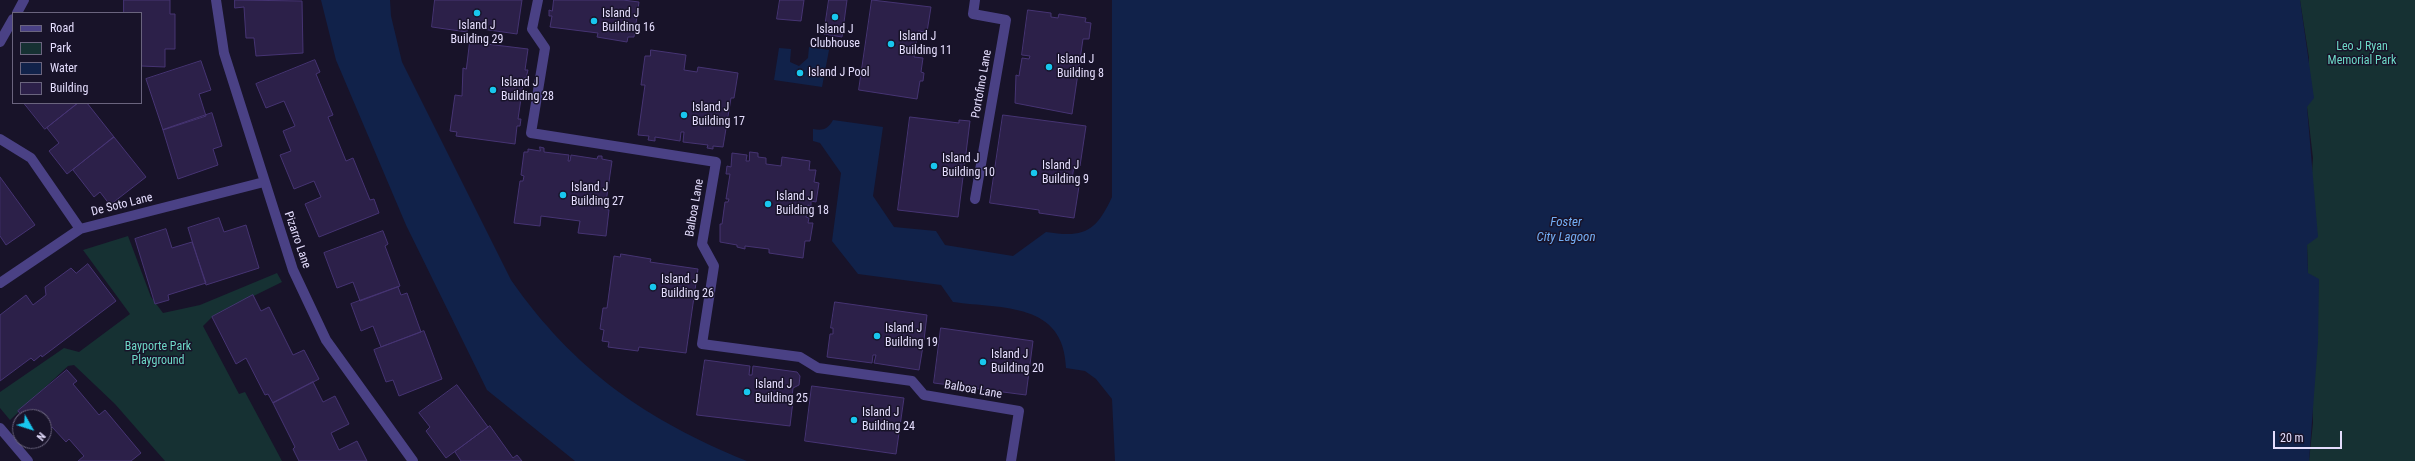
<!DOCTYPE html>
<style>
body{margin:0}
#map{position:relative;width:2415px;height:461px;overflow:hidden;background:#181329;font-family:"Roboto Condensed",sans-serif}
canvas{display:block}
.legend{position:absolute;left:12px;top:12px;width:130px;height:92px;box-sizing:border-box;background:#181329;border:1px solid #6a647e;margin:0;padding:5px 7px;list-style:none;font-size:12px;color:#e4ddfd}
.legend li{display:flex;align-items:center;gap:8px;height:20px}
.legend b{width:20px;border:1px solid #6a647e}
.north{position:absolute;left:12px;top:409px;width:40px;height:40px;box-sizing:border-box;background:#181329;border:1px solid #6a647e;border-radius:50%;rotate:129deg;font-size:11px;font-weight:700;line-height:16px;text-align:center;color:#e4ddfd}
.north::after{content:'';display:block;margin:auto;width:14px;height:18px;background:#18c7ee;clip-path:polygon(50% 0,100% 100%,50% 72%,0 100%)}
.scale{position:absolute;left:2273px;top:431px;width:69px;height:18px;box-sizing:border-box;border:2px solid #e4ddfd;border-top:0;padding-left:5px;font-size:12px;line-height:14px;white-space:nowrap;color:#e4ddfd;-webkit-text-stroke:3px #181329;paint-order:stroke}
</style>
<div id="map">
<canvas width="2415" height="461"></canvas>
<ul class="legend">
<li><b style="height:5px;background:#4a4185"></b>Road</li>
<li><b style="height:11px;background:#163133"></b>Park</li>
<li><b style="height:11px;background:#11224a"></b>Water</li>
<li><b style="height:11px;background:#2c2049"></b>Building</li>
</ul>
<div class="north">N</div>
<div class="scale">20 m</div>
</div>
<script>
const context = document.querySelector('canvas').getContext('2d');
context.lineJoin = 'round';
function fill(path, color) { context.fillStyle = color; context.fill(path, 'evenodd'); }
function stroke(path, color, width, dash) { context.strokeStyle = color; context.lineWidth = width; context.lineCap = dash ? 'butt' : 'round'; context.setLineDash(dash || []); context.stroke(path); }
function drawText(font, color, halo, rows, align = 'center') {
  context.font = font + ' "Roboto Condensed",sans-serif'; context.lineWidth = 3; context.setLineDash([]); context.textBaseline = 'middle'; context.strokeStyle = halo; context.fillStyle = color; for (const [text, x, y, turn = 0] of rows) {
    context.save(); context.translate(x, y); context.rotate((+turn || 0) * Math.PI / 180); context.textAlign = isNaN(turn) ? turn : align; if (halo) context.strokeText(text, 0, 0); context.fillText(text, 0, 0); context.restore();
  }
}
fill(new Path2D(`
 M2300 0H2415V461H2309L2313 423 2307 245 2313 158 2307 107 2309 58Z
 M128 236 151 297 163 313 200 305 277 273 282 282 213 316 203 326 239 394 245 392 282 461H165L115 404 74 365 68 366 10 420 0 408V392L64 348 79 352 130 314 83 250Z`), '#163133');
fill(new Path2D(`
 M321 0H390L391 16 402 62 511 280C574 370 646 420 747 461H575L487 390 406 225 336 60Z
 M1112 0H2300L2314 98 2307 107 2318 237 2307 245 2308 273 2319 279 2318 342 2309 461H1115L1112 399 1096 379 1085 371 1066 368C1064 302 1003 309 953 302L941 285 858 274 832 241 841 173 820 143 813 141V129C823 131 828 129 833 120L883 127 873 196 894 227 936 231 945 245 1013 256 1046 232C1084 238 1096 232 1112 197Z
 M809 47 829 50 822 87 774 80 779 48 791 49 790 62 799 66 808 58Z`), '#11224a');
const building = new Path2D(`
 M124 0H170V14H175V49H165V67L141 66V13H124Z
 M235 0 302 1 303 53 256 56 254 38H246L244 7 235 8Z
 M435 0H522L517 34 468 27 467 32 432 27Z
 M554 0H623L639 2 634 37H628L627 42 597 37 598 33 550 27 552 16H549V10L552 11Z
 M780 0H804L801 21 777 19Z
 M829 0H847L842 37 824 34Z
 M872 0 931 7 927 32 918 31 914 57 923 58 921 72 924 73 923 81H920L917 99 859 90Z
 M1028 10 1051 13V17L1058 18 1059 14 1086 18 1085 22 1091 23 1089 39H1083L1072 114 1015 103 1016 75 1019 76 1022 58 1029 59 1030 56 1022 55Z
 M470 42 528 49 525 70H528L526 78H524L518 119H521L520 126H517L515 144 456 136 457 132 450 131 455 95 462 96 463 68 466 69Z
 M651 50 686 55 684 70 697 72 698 67 738 73 734 98H731L723 147 713 146V149L707 148 708 145 683 142 684 132H681L680 141 655 137V141L648 140 649 136 638 135 645 85H641L645 56H650Z
 M315 60 320 72 316 74 333 115 328 117 346 161 353 158 370 200 374 199 379 213 319 237 305 204 321 197 314 181 294 189 280 155 291 151 283 131 295 126 284 101 266 108 256 84Z
 M201 61 211 90 199 94 206 116 163 130 146 79Z
 M24 103H78L45 129Z
 M78 103H87L114 137 67 174 49 151 59 143 47 128Z
 M212 113 222 146 213 149 218 165 178 179 163 130Z
 M1003 115 1086 126 1080 166H1074L1072 179 1080 180 1074 218 1039 213V210L990 203Z
 M910 117 959 123V120L970 121 958 217 898 210Z
 M114 137 146 177 110 205 100 192 94 197 73 170Z
 M540 147 544 148V152L569 155 568 161H570L571 155 597 159 598 156H602V159L612 161 605 209 609 210 606 236 578 233 580 221 541 216 540 226 514 223 520 181H523L524 176 521 175 524 152H528V149L540 151Z
 M750 152 758 153V157L766 158V164L781 166 782 157 810 161 809 170H816L814 182 819 183 816 202 811 201V206L808 205 806 217 809 218 808 223H813L810 241H805L803 258 769 253V249L745 246V249L737 247V245L720 242V224H722L725 202H728L729 199H726L730 174H726L727 166 731 167 732 153 747 155 746 161H749Z
 M0 177 35 225 6 245 0 236Z
 M219 218 224 232 246 225 259 268 206 285 188 228Z
 M166 229 172 248 192 242 206 283 168 295 169 300 155 304 135 239Z
 M383 231 388 244 385 246 400 286 360 301 353 282 337 288 324 253Z
 M621 254 651 259 650 262 698 269 686 353 639 347 638 351 608 347 609 342 602 341 604 330 600 329 603 308H607L614 256 620 257Z
 M88 264 116 301 42 357 41 355 34 361 31 358 0 381V315L26 295 33 305 46 295 45 287 71 268 76 273Z
 M398 287 401 295 407 293 421 332 381 347 373 326 361 331 351 304Z
 M253 295 261 311 269 307 293 355 304 350 319 379 273 403 268 394 265 395 246 358 236 364 212 317Z
 M835 302 927 315 924 340 920 339 919 345 923 346 919 370 874 363 876 355H873L872 363 827 357 830 334H833V328H831Z
 M941 328 1033 341 1026 395 934 383Z
 M424 331 442 379 399 396 393 380 386 382 374 350Z
 M705 360 750 366 749 375H752L753 366 797 372 800 376 799 385 793 388 792 396H789V400L793 401 790 426 697 415Z
 M67 370 77 381 73 384 99 415 105 410 141 453 131 461H78L84 456 69 439 66 442 52 427 44 434V417H23L18 411Z
 M313 382 323 402 335 396 349 424 331 433 339 450 357 441 367 461H299L293 449 295 447 273 403Z
 M457 385 488 427 446 458 426 431 430 427 419 413Z
 M812 386 904 398 896 454 805 441Z
 M490 426 513 458 517 455 522 461H461L455 452Z`);
fill(building, '#2c2049');
stroke(building, '#463473', 1);
stroke(new Path2D(`
 M216 0 224 53 293 270 326 340 413 461
 M538 0 532 29 545 48 531 133 716 162 702 244 714 266 702 344 800 357 818 368 912 381 924 395 1019 411 1011 461
 M17 13 24 0
 M0 42 13 19
 M0 139 31 158 80 229
 M975 199 1006 20 973 14 975 0
 M0 283 80 229 264 182
 M0 428 28 461`), '#4a4185', 10);
for (const [x, y, r, color] of [
 [477,13,4,"#18c7ee"],
 [835,17,4,"#18c7ee"],
 [594,21,4,"#18c7ee"],
 [891,44,4,"#18c7ee"],
 [1049,67,4,"#18c7ee"],
 [800,73,4,"#18c7ee"],
 [493,90,4,"#18c7ee"],
 [684,115,4,"#18c7ee"],
 [934,166,4,"#18c7ee"],
 [1034,173,4,"#18c7ee"],
 [563,195,4,"#18c7ee"],
 [768,204,4,"#18c7ee"],
 [653,287,4,"#18c7ee"],
 [877,336,4,"#18c7ee"],
 [983,362,4,"#18c7ee"],
 [747,392,4,"#18c7ee"],
 [854,420,4,"#18c7ee"]
]) { const dot = new Path2D(); dot.arc(x, y, r, 0, 2 * Math.PI); context.fillStyle = color; context.fill(dot); stroke(dot, '#181329', 1.5); }
drawText('12px', '#e4ddfd', '#181329', [
 ["Island J",602,14],
 ["Building 16",602,28],
 ["Island J",477,26,"center"],
 ["Building 29",477,40,"center"],
 ["Island J",835,30,"center"],
 ["Clubhouse",835,44,"center"],
 ["Island J",899,37],
 ["Building 11",899,51],
 ["Island J",1057,60],
 ["Building 8",1057,74],
 ["Island J Pool",808,73],
 ["Island J",501,83],
 ["Building 28",501,97],
 ["Island J",692,108],
 ["Building 17",692,122],
 ["Island J",942,159],
 ["Building 10",942,173],
 ["Island J",1042,166],
 ["Building 9",1042,180],
 ["Island J",571,188],
 ["Building 27",571,202],
 ["Island J",776,197],
 ["Building 18",776,211],
 ["Island J",661,280],
 ["Building 26",661,294],
 ["Island J",885,329],
 ["Building 19",885,343],
 ["Island J",991,355],
 ["Building 20",991,369],
 ["Island J",755,385],
 ["Building 25",755,399],
 ["Island J",862,413],
 ["Building 24",862,427]
], 'left');
drawText('12px', '#6dd9c7', '#181329', [
 ["Leo J Ryan",2362,47],
 ["Memorial Park",2362,61],
 ["Bayporte Park",158,347],
 ["Playground",158,361]
]);
drawText('12px', '#e4ddfd', '#181329', [
 ["Portofino Lane",982,84,-80],
 ["De Soto Lane",122,205,-14],
 ["Balboa Lane",695,208,-80],
 ["Pizarro Lane",297,240,71],
 ["Balboa Lane",973,390,10]
]);
drawText('italic 13px', '#73aef5', '#181329', [
 ["Foster",1566,223],
 ["City Lagoon",1566,238]
]);
</script>
